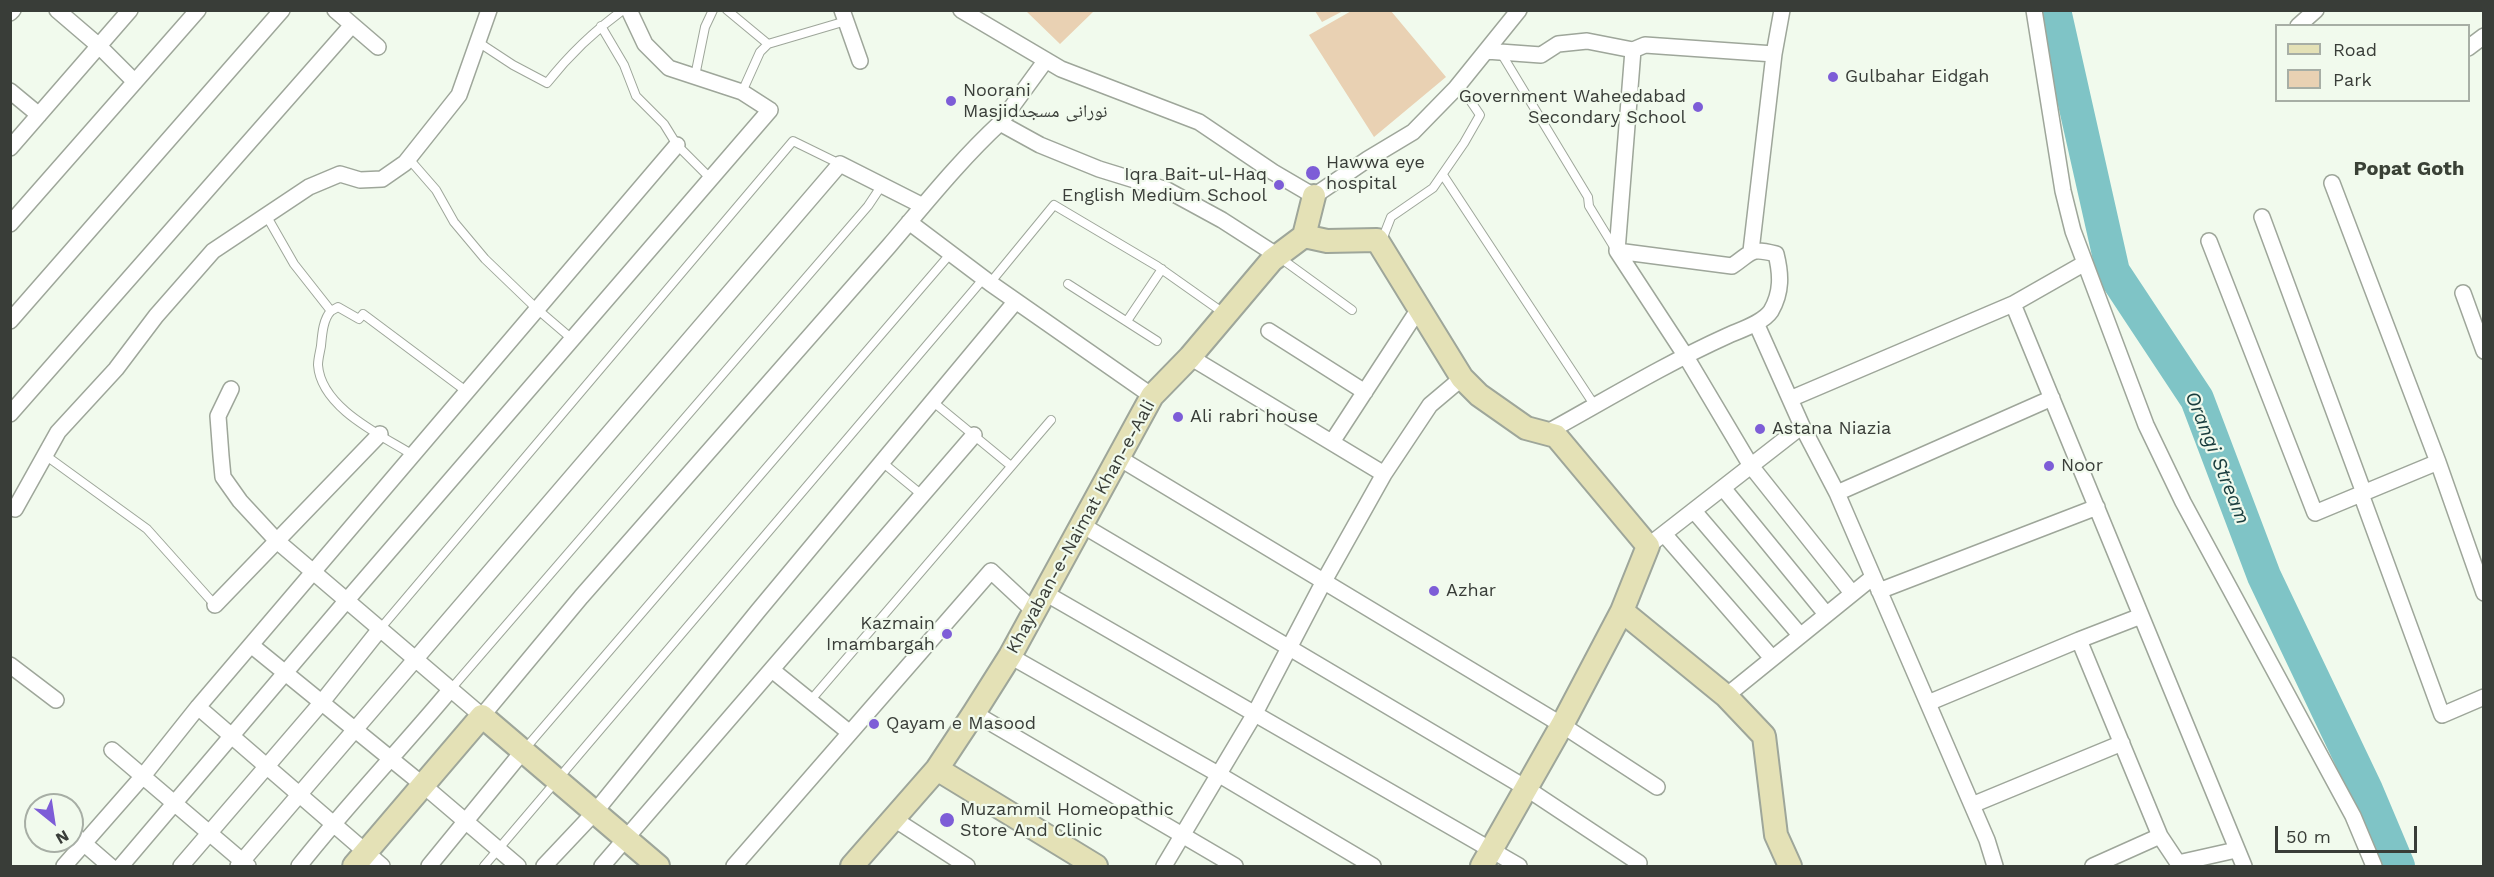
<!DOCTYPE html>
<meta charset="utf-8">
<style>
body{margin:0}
#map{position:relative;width:2494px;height:877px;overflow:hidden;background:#f1faed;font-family:"Work Sans",sans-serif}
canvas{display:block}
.frame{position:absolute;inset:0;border:12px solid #393d38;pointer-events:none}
.legend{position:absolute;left:2275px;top:24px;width:195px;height:78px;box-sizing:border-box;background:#f1faed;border:2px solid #a7aea5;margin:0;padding:8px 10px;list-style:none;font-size:18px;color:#393d38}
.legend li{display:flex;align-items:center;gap:12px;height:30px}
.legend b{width:30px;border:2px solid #a7aea5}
.north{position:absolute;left:24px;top:793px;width:60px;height:60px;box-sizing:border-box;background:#f1faed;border:2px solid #a7aea5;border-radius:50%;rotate:150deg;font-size:16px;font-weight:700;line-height:24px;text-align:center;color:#393d38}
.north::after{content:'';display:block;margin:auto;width:21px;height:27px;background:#7d5dd7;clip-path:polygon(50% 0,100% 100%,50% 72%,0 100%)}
.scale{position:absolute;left:2275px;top:826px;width:142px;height:27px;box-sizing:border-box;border:3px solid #393d38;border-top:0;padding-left:8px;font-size:18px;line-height:21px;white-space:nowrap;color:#393d38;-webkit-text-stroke:4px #f1faed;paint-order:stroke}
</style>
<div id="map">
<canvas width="2494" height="877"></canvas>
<div class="frame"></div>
<ul class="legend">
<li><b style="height:8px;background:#e4e1b6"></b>Road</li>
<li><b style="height:16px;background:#e9d1b3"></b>Park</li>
</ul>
<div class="north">N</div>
<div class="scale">50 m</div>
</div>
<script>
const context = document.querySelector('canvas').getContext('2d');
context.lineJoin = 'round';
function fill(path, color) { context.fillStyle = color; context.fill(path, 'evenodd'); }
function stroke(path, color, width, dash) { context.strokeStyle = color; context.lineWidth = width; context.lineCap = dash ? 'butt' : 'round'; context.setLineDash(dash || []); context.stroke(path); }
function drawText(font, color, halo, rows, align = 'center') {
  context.font = font + ' "Work Sans","Noto Naskh Arabic",sans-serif'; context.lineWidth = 4.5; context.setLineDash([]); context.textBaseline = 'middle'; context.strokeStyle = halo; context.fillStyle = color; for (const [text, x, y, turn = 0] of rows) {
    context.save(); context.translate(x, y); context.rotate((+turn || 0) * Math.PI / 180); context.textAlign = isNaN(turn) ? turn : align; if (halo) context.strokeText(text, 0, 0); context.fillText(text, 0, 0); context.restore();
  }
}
fill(new Path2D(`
 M1353 10 1391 11 1446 77 1374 137 1309 35Z
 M1026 11H1094L1060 44Z
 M1315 11H1343L1322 22Z`), '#e9d1b3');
stroke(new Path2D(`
 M2054 10 2113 272 2197 399 2264 576 2366 790 2398 866`), '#7fc4c6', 34);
const lane = new Path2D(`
 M727 10 768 44
 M601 26 624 65 636 96 664 124 677 145 711 179
 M478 42 513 65 547 83C569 55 594 31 623 10
 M1501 53 1588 197 1589 206 1614 247
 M695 76 705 27 713 10
 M742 92 760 52 768 44 846 21
 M409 159 436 190 454 222 485 259 537 309 572 339
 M1443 175 1595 406
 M266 215 294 264 331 311C323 319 322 335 321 346 320 352 318 359 318 365 321 408 381 435 413 455
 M1382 240 1391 217 1433 188 1464 143 1480 115 1459 84
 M1279 257 1352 310
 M990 283 1054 205 1157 266 1225 314
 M1068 284 1157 341
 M331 311 338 307 359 319 363 314 466 391
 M1127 321 1162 269
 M932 401 1011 466
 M45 455 147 529 215 605
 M882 462 922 495
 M380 629 793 141 840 164
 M451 689 868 206 882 185
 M810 701 1051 420
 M524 750 951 253
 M484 866 984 278`);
const street = new Path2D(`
 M57 10 99 46 135 82
 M335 10 378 47
 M842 10 860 61
 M961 10 1061 69 1199 122 1273 172 1314 196 1368 159 1413 132 1456 88 1519 10
 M2034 10 2063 191 2073 231 2146 425 2183 502 2353 816 2374 866
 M10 13 13 10
 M2298 26 2316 10
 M2468 48 2484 36
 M1486 51 1541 55 1558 44 1587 41 1633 50 1645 45 1774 54
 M10 91 39 115
 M1000 123 1046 60
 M10 148 130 10
 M2332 183 2438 462 2484 593
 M2262 217 2364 493
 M909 222 990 283 1152 396
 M10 224 198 10
 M2209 241 2315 513 2438 462
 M1617 251 1685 355 1751 466 1852 593
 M1751 251 1774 54 1782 10
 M2463 293 2484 351
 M2013 304 2244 866
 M10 321 282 10
 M1756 323 1802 426 1837 493 1987 840 1995 866
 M1269 331 1365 392
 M1190 357 1384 474
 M231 389 218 416 221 456 223 477 240 501 277 541 482 716 581 597 889 246C925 204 959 161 1000 123L1040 145 1099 169 1167 190 1222 220 1278 256
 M1790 399 2013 304 2085 263
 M10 414 352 25
 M1546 433C1606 400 1665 364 1727 336 1740 330 1763 323 1771 311 1782 292 1781 274 1776 254 1749 247 1753 252 1732 266L1617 251 1633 50
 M1332 442 1420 307
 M1119 458 1562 725 1657 787
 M1723 488 1826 614
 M1837 493 2052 398
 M2361 494 2442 715 2484 697
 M15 509 58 432 116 369 156 316 213 251 309 187 340 174 360 180 382 179 405 163 459 95 489 10
 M1694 511 1800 635
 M1082 525 1526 788 1639 863
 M1664 534 1772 658
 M1648 546 1802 426
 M1879 591 2097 507
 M1045 593 1519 866
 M215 605 380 434
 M2079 640 2160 836 2178 863 2236 850
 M251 645 423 785 518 866
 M1010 656 1218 774 1373 866
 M10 665 56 700
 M772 670 850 733
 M1726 696 1873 577
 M1928 703 2079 640 2141 616
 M198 707 382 866
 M974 713 1235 866
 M112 750 248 866
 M1972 805 2122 743
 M894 819 967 866
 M72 833 110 866
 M64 866 143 776 198 707 677 145
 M121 866 347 600 770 110 742 92 669 68 645 44 629 10
 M181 866 322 702 380 629
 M238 866 840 164 923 206
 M299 866C347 805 401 749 451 689
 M429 866 523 751
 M544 866 595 812 758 611 1016 301
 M602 866 974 435
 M734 866 991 571 1035 612
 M1164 866 1254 715 1324 581 1384 474 1430 405 1462 378
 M2093 866 2160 836`);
const secondary = new Path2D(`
 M1304 236 1327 241 1377 240 1462 378 1479 395 1526 428 1556 436 1648 546 1622 611 1562 725 1482 866
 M1622 611 1726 696 1764 736 1776 835 1790 866
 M937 769 1096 866
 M354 866 482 716 658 866
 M852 866 937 769 974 713 1010 656 1152 396 1190 357 1272 260 1304 236 1314 196`);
stroke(lane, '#9ea69a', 10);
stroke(street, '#9ea69a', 18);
stroke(secondary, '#9ea69a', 26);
stroke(lane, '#fff', 8);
stroke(street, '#fff', 15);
stroke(secondary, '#e4e1b6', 22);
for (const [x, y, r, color] of [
 [1833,77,6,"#7d5dd7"],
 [951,101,6,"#7d5dd7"],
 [1698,107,6,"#7d5dd7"],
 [1313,173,8,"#7d5dd7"],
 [1279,185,6,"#7d5dd7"],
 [1178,417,6,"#7d5dd7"],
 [1760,429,6,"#7d5dd7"],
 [2049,466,6,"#7d5dd7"],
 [1434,591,6,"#7d5dd7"],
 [947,634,6,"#7d5dd7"],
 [874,724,6,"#7d5dd7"],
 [947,820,8,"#7d5dd7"]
]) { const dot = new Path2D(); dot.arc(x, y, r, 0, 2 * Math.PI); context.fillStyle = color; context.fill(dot); stroke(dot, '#f1faed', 2); }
drawText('18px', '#393d38', '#f1faed', [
 ["Gulbahar Eidgah",1845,77],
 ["Noorani",963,91],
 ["Masjidنورانی مسجد",963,112],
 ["Government Waheedabad",1686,97,"right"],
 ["Secondary School",1686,118,"right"],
 ["Hawwa eye",1326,163],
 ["hospital",1326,184],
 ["Iqra Bait-ul-Haq",1267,175,"right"],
 ["English Medium School",1267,196,"right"],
 ["Ali rabri house",1190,417],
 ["Astana Niazia",1772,429],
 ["Noor",2061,466],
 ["Azhar",1446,591],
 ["Kazmain",935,624,"right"],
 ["Imambargah",935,645,"right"],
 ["Qayam e Masood",886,724],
 ["Muzammil Homeopathic",960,810],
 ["Store And Clinic",960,831]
], 'left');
drawText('18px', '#393d38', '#f1faed', [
 ["Khayaban-e-Naimat Khan-e-Aali",1081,527,-61]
]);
drawText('bold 20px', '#3a4136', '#f1faed', [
 ["Popat Goth",2409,169]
]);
drawText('italic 20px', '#1a3d3e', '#f1faed', [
 ["Orangi Stream",2217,458,68]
]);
</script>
